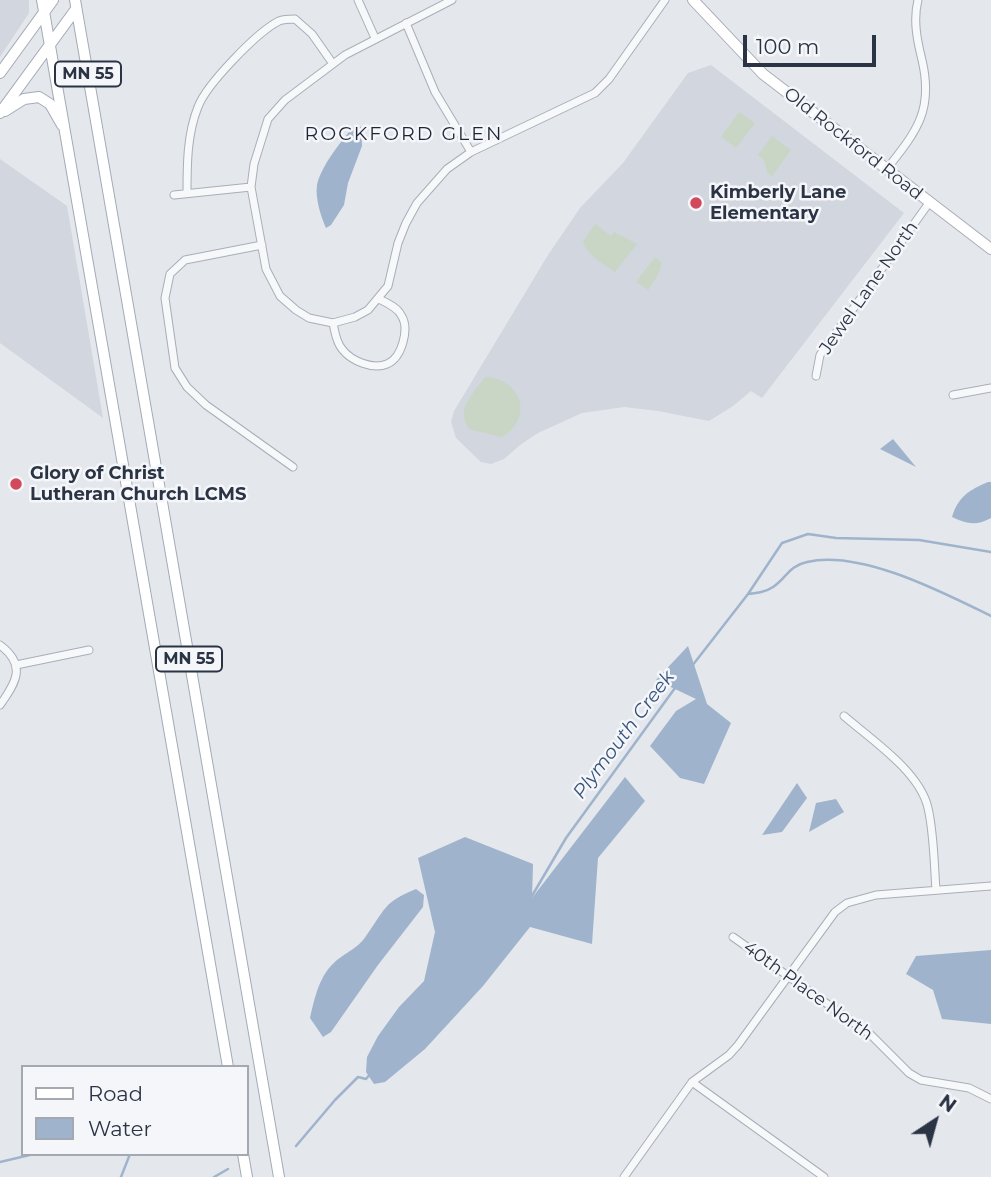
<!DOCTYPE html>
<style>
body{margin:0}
#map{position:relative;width:991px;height:1177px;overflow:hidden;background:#e4e7ec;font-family:Montserrat,sans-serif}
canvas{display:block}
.legend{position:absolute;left:21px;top:1065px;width:228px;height:91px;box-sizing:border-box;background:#f4f6f9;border:2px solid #a4a8b1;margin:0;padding:9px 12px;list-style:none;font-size:21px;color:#2b3445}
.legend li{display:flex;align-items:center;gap:14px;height:35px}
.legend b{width:35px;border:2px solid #a4a8b1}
.north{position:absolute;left:900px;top:1086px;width:70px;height:70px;-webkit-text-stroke:5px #f4f6f9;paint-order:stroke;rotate:36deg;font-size:19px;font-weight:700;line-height:28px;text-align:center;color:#2b3445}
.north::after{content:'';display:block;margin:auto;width:24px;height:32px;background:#2b3445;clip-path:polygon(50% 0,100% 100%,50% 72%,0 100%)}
.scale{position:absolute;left:743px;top:35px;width:133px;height:32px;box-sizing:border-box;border:4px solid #2b3445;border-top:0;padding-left:9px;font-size:21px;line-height:24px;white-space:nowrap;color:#2b3445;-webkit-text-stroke:5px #f4f6f9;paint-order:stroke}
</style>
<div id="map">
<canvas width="991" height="1177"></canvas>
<ul class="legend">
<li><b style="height:9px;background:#fff"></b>Road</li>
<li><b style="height:19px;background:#9fb4cc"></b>Water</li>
</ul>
<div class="north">N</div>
<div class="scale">100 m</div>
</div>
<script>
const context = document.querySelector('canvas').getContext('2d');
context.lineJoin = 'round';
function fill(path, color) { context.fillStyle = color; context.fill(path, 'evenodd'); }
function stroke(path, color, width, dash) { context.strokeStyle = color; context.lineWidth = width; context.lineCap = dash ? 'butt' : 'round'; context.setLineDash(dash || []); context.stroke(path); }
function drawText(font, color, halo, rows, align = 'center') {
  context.font = font + ' Montserrat,sans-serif'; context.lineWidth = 5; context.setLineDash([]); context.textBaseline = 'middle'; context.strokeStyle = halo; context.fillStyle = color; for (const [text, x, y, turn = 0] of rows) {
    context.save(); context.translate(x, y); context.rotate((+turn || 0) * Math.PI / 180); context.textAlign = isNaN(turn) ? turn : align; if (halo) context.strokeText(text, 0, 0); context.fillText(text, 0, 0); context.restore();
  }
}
fill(new Path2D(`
 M0 0H29V13L0 57Z
 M711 65 904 213 762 398 751 391 733 406 709 421 658 411 624 407 582 413 538 433 520 445 504 459 491 464 481 462 456 438 451 422 454 411 548 255 580 208 623 163 688 73Z
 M0 159 67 206 103 418 0 343Z`), '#d2d6de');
fill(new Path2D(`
 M739 112 755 123 736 148 721 137Z
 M772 136 791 150 772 176 767 172 764 160 758 155Z
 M595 224 611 236 614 232 637 244 615 272C603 264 588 256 583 242Z
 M655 257 662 262 658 275 648 290 636 282Z
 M485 377C521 378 535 418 502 437L469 429C455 409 473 394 485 377Z`), '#c9d6c5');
fill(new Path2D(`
 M355 125 361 127 362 146 348 183 344 205 331 225 326 228C321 217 315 198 317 185 321 166 342 140 355 125Z
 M893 439 916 467 880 449Z
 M988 482H991V518C977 526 966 524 952 517 958 497 969 490 988 482Z
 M688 646 707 704 731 723 704 784 680 778 650 746 676 711 696 699 656 680Z
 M625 777 645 801 598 858 592 944 530 927 483 986 425 1049 385 1082 374 1084 366 1072 367 1057 378 1036 399 1007 424 981 435 932 418 858 465 837 533 864 532 898Z
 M797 783 807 798 782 832 762 835Z
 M836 799 844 812 809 832 816 803Z
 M416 889 424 895 423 907 378 965 331 1032 323 1037 310 1018C315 997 319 975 337 960 347 952 358 948 366 936 385 910 383 902 416 889Z
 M991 950V1024L942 1019 933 990 906 974 916 956Z`), '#9fb4cc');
stroke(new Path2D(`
 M748 594C757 593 766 592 773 587 787 578 788 566 807 562 860 549 944 593 991 616
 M692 666 748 594 782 543 808 534 836 538 919 540 991 552
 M529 901 566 838 675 688
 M296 1146 335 1100 358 1077 366 1079 371 1073
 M0 1162 34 1154
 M121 1177 130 1154
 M214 1177 228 1169`), '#9fb4cc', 2.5);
const street = new Path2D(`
 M358 0 375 38
 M452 0 345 55 285 100 268 119 254 164 251 187 266 269 280 296 296 310 309 318 333 323 355 317 368 310 388 286 398 243 406 223 417 203 447 169 471 152 595 93 609 79 665 0
 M406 23 435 92 471 152
 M886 170C916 132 934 111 922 60 917 40 913 20 918 0
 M187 193C187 165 187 134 198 107 206 85 257 32 279 21 284 19 289 19 295 19L312 34 333 64
 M174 195 251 187
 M262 245 185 260 170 274 165 298 175 368 187 387 206 405 293 467
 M333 323C335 332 336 342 342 349 351 361 373 370 387 364 402 358 410 328 401 315 397 307 387 303 379 299
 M816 376 820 355 929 203
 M953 395 991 388
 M0 645C27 665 16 683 0 705
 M16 665 89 650
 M844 716C872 740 920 772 928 808 934 834 934 863 936 890
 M733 937 871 1035 909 1073 921 1080 969 1088 991 1099
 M692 1082 824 1177
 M624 1177 692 1082 729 1055 738 1045 835 912 847 903 876 895 991 886`);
const secondary = new Path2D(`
 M693 0 763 74 991 249`);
const primary = new Path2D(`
 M42 0 228 1067
 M75 0 279 1177
 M0 73 53 0
 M5 111 24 99 39 97 50 104 62 125
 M0 113 76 9
 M243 1154 247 1177`);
stroke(street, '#a9aeb7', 9);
stroke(secondary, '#a9aeb7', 12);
stroke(primary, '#a3abb8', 12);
stroke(street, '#f7f8fa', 7);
stroke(secondary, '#fff', 10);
stroke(primary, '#fff', 10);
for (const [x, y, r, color] of [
 [696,203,7,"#d1495b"],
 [16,484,7,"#d1495b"]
]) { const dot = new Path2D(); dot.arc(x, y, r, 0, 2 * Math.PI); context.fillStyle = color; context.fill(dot); stroke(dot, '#f4f6f9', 2.5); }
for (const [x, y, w] of [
 [88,74,66],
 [189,659,66]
]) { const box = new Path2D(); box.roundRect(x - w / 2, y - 12.5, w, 25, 5); context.fillStyle = '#f4f6f9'; context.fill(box); stroke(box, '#2b3445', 2); }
drawText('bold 16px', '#2b3445', null, [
 ["MN 55",88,74],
 ["MN 55",189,659]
]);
drawText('18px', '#2b3445', '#f4f6f9', [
 ["Old Rockford Road",853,144,38],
 ["Jewel Lane North",869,288,-55],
 ["40th Place North",808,991,36]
]);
drawText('bold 18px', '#2b3445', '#f4f6f9', [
 ["Kimberly Lane",710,193],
 ["Elementary",710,214],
 ["Glory of Christ",30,474],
 ["Lutheran Church LCMS",30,495]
], 'left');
context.letterSpacing = '2px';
drawText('19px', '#1d2536', '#f4f6f9', [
 ["ROCKFORD GLEN",404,134]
]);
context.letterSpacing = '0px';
drawText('italic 19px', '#34527a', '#f4f6f9', [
 ["Plymouth Creek",624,735,-53]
]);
</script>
